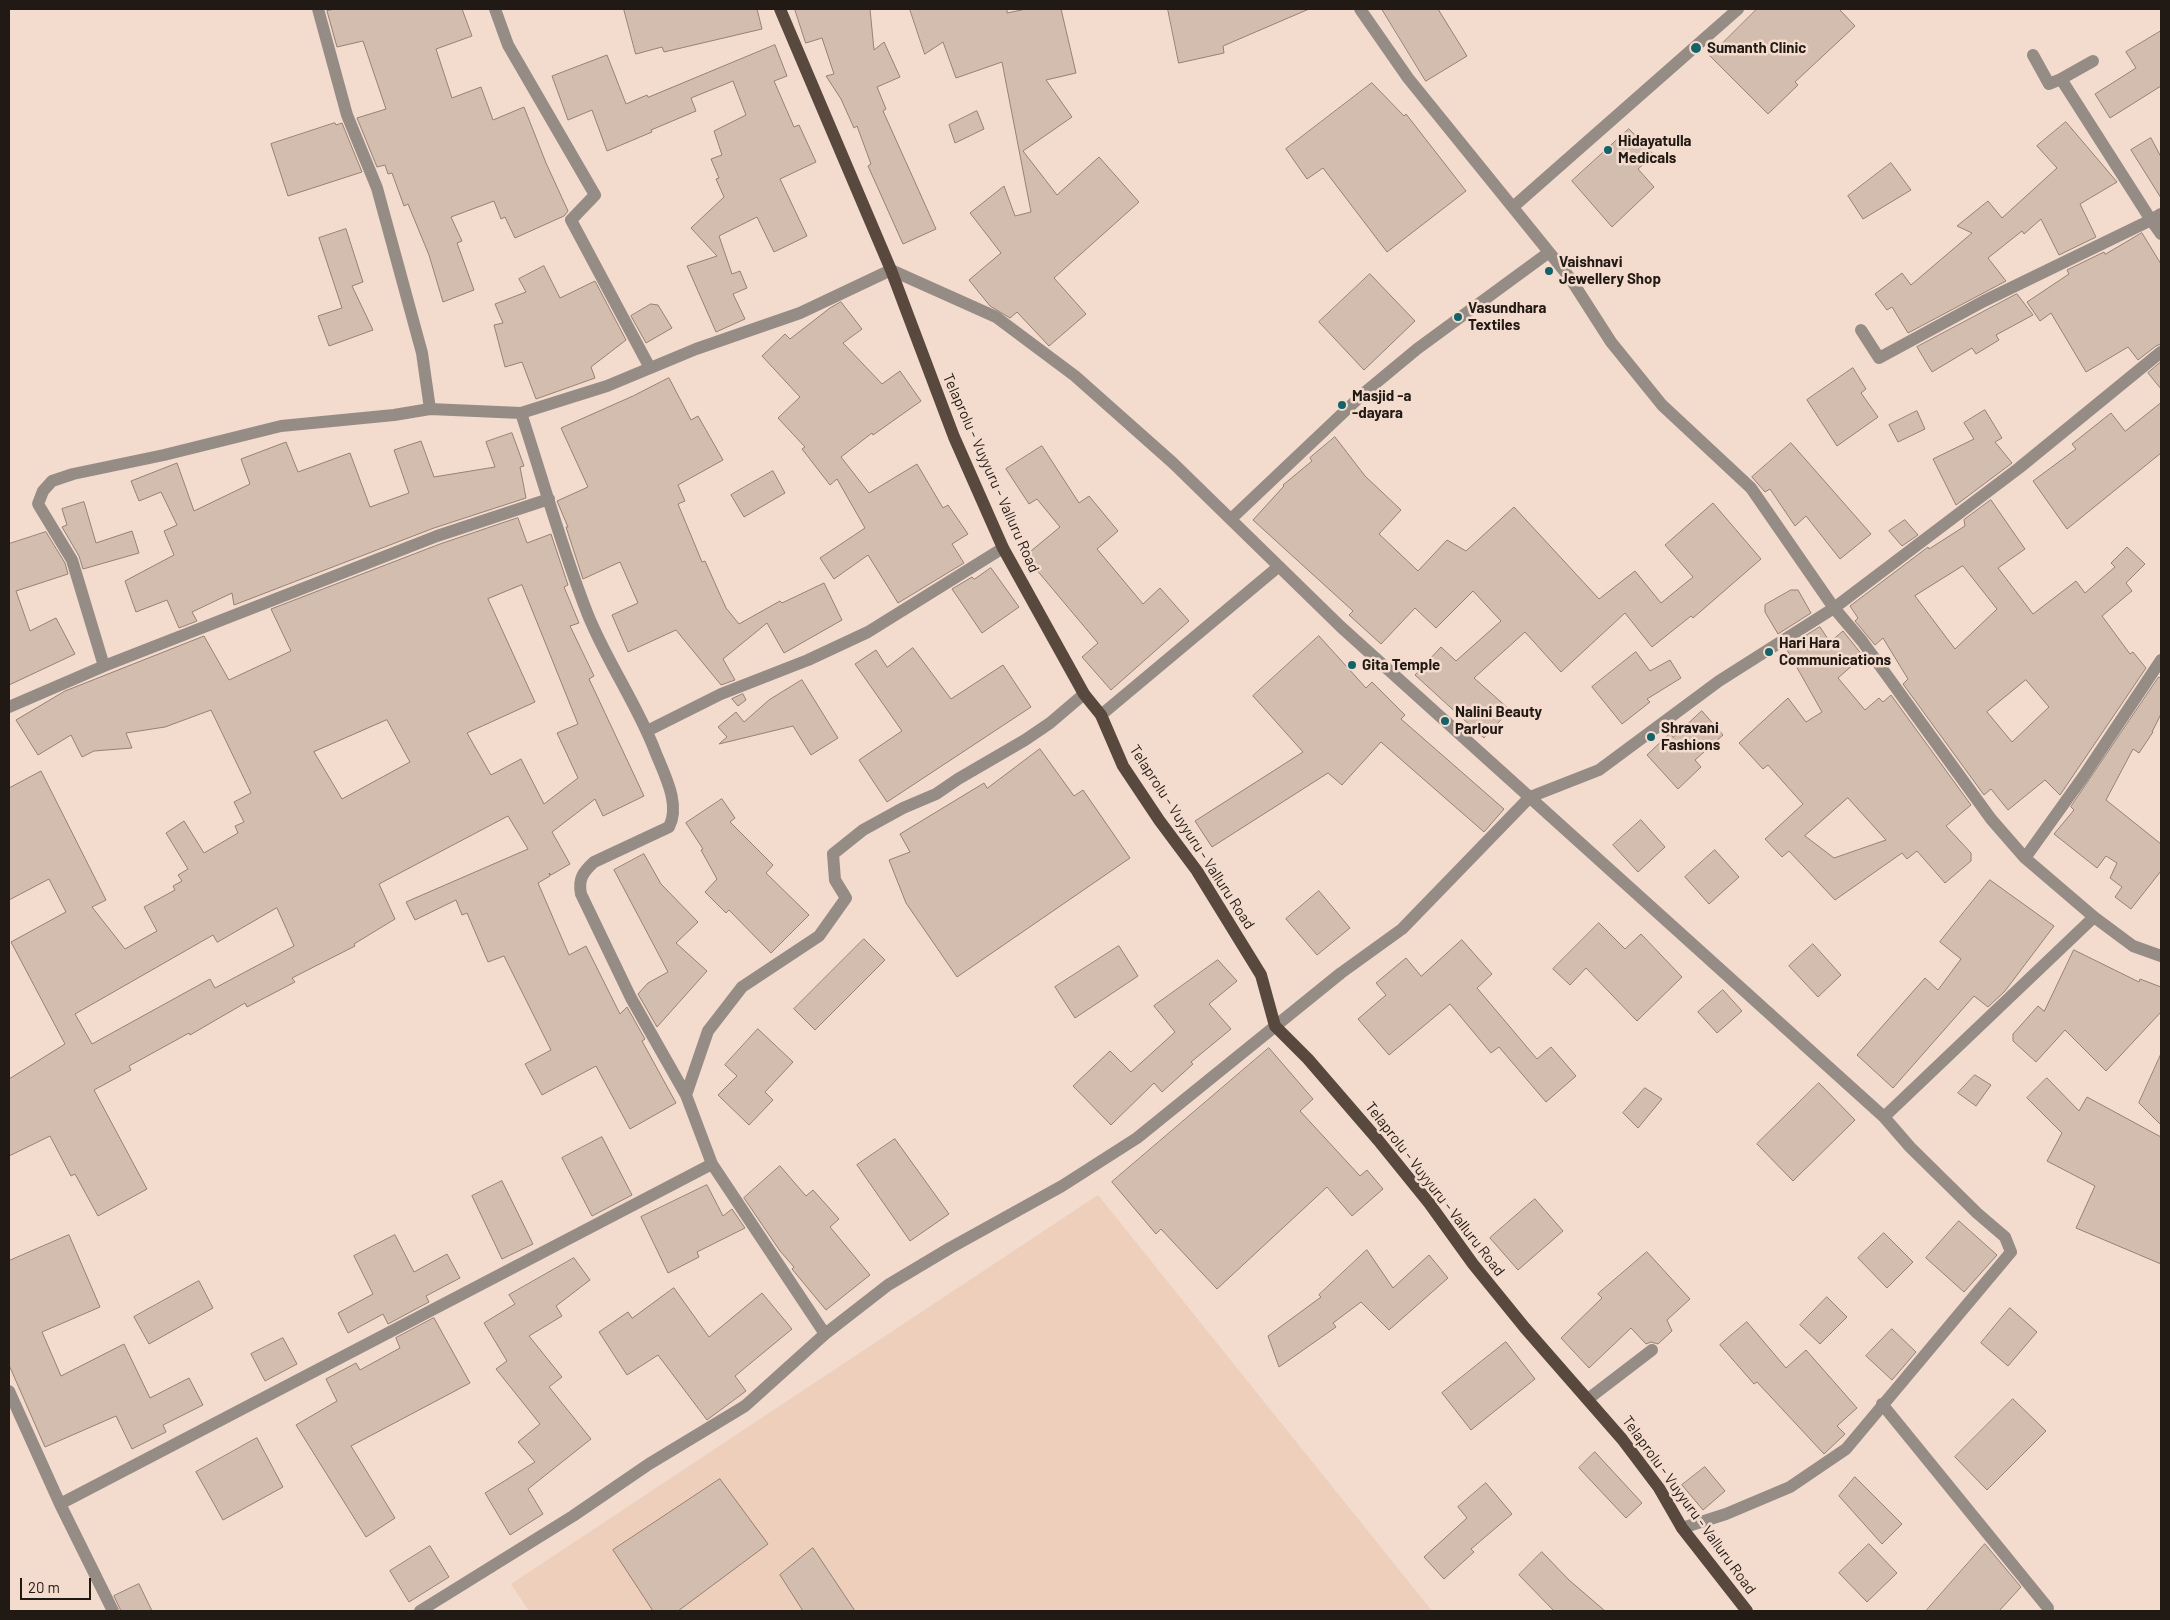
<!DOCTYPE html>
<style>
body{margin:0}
#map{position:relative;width:2170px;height:1620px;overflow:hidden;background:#f3dbcd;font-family:Barlow,sans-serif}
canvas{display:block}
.frame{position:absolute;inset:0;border:10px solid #211914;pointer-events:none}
.scale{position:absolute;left:20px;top:1578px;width:71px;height:22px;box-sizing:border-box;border:2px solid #211914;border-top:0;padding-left:6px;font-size:15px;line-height:18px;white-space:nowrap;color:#211914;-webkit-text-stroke:4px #f3dbcd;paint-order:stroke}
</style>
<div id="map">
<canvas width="2170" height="1620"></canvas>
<div class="frame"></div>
<div class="scale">20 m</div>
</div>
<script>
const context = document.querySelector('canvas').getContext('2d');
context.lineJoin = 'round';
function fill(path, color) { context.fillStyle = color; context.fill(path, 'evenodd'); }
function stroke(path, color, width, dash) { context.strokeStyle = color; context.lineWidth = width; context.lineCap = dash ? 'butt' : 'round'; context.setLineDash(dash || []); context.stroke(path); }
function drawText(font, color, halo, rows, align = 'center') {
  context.font = font + ' Barlow,sans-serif'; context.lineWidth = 5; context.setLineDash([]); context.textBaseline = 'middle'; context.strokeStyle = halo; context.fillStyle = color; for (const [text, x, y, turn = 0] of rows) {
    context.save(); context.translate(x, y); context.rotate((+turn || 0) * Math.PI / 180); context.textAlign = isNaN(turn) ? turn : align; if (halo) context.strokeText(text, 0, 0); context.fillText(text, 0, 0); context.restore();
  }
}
fill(new Path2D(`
 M1098 1195 1432 1611H529L511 1584Z`), '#edcfbc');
const building = new Path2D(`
 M335 9H462L472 36 436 49 452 98 481 87 493 120 524 107 546 163 568 211 564 216 515 238 505 217 501 219 494 201 451 217 462 241 457 243 474 290 443 302 429 255 408 204 404 206 392 173 388 174 385 165 377 167 357 118 386 109 363 41 337 47 327 11Z
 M624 9H757L762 29 664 52 662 47 636 54Z
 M795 9H870L874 50 884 42 900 77 877 87 886 109 883 111 936 229 903 244 868 166 871 164 857 126 854 128 841 99 826 76 834 74 822 38 806 43Z
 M910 9H1007V13L1026 9H1061L1076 73 1046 80 1072 117 1023 151 1057 195 1099 157 1139 202 1054 278 1086 314 1049 346 1017 312 1010 318 990 306 969 280 1001 253 970 213 1004 186 1015 216 1031 212 1002 62 956 78 943 42 925 54Z
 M1168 9H1309L1223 46 1224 53 1179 63Z
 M1382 9H1438L1467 56 1426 81Z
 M1757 9H1839L1855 26 1795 82 1798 85 1768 114 1710 56Z
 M2161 31V86L2110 118 2095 94 2136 68 2126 52Z
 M775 45 787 76 774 81 794 127 799 125 816 162 780 179 807 236 774 252 757 217 719 236 732 274 740 271 747 288 733 294 745 319 716 332 687 266 717 256 691 228 724 197 716 179 719 178 711 159 722 155 714 131 746 115 733 81 691 98 696 111 651 130 652 132 607 151 592 110 568 120 552 76 607 55 626 104 647 95 648 97Z
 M1372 83 1404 116 1406 114 1466 191 1387 252 1323 168 1307 179 1286 149Z
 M977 111 984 129 955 143 949 125Z
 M2066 122 2117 182 2080 204 2096 237 2059 255 2041 219 2024 234 2022 231 1988 258 2006 281 1908 333 1892 307 1887 310 1875 294 1902 273 1911 285 1972 233 1957 226 1988 201 2002 218 2057 168 2037 146Z
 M335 123 336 125 342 123 362 172 288 196 271 144Z
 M1629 129 1654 155 1638 169 1654 187 1612 227 1572 181Z
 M2151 138 2161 157V198L2131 150Z
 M1891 163 1911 190 1863 219 1848 196Z
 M346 229 363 282 352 286 373 330 329 346 318 316 342 308 319 238Z
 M2142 233 2161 264V344L2156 346 2138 360 2128 347 2086 372 2051 313 2040 321 2027 302 2069 274 2067 270 2104 252 2105 254Z
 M544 266 560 298 595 281 626 340 591 367 595 378 536 399 522 362 505 367 494 325 503 323 495 304 526 292 519 279Z
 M1370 274 1415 321 1364 370 1319 322Z
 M2017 294 2033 315 1996 335 1999 340 1976 354 1972 348 1932 372 1917 347Z
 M841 302 862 329 843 343 882 384 900 371 921 401 873 435 872 433 841 457 869 493 917 464 943 508 948 505 968 534 952 544 964 563 898 603 868 555 834 579 820 558 865 528 837 479 830 485 802 449 805 447 778 418 800 397 762 356 785 334 790 339 830 308Z
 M651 304 658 305 672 328 646 343 631 316Z
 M2161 362V389L2148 373Z
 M1853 368 1866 389 1861 393 1878 417 1837 446 1807 400Z
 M669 378 691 420 698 416 723 460 678 485 685 501 678 504 702 562 705 561 726 608 739 624 780 601 782 603 824 583 842 620 784 653 767 623 723 659 735 680 721 685 676 630 628 652 612 615 638 603 620 562 583 579 566 527H568L557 501 588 487 561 428 633 396Z
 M2161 403V453L2067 529 2033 481 2076 449 2072 444 2111 413 2125 431Z
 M1985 410 2002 438 1995 442 2012 463 1956 505 1933 459 1974 439 1964 423Z
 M1917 411 1925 429 1898 442 1889 425Z
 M512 433 524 466 520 467 526 498 434 528 234 605 232 593 192 612 197 621 179 628 167 600 136 612 125 581 174 555 164 531 177 525 161 492 139 501 131 481 177 463 194 511 250 484 241 459 286 442 298 472 350 453 370 507 409 493 394 450 421 441 434 477 495 467 486 442Z
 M1335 437 1365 476 1401 510 1379 534 1418 571 1447 540 1466 551 1514 507 1599 599 1635 571 1661 603 1693 577 1665 545 1713 503 1761 559 1693 618 1691 616 1652 647 1625 613 1561 672 1525 632 1474 678 1510 710 1484 738 1415 675 1441 647 1456 661 1501 621 1473 591 1436 628 1415 608 1381 644 1349 615 1353 611 1253 520 1284 486 1283 485 1312 461 1310 458Z
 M1791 443 1871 534 1840 559 1806 516 1795 526 1770 489 1765 492 1752 477Z
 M1042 446 1079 503 1089 496 1118 531 1097 549 1143 604 1160 588 1189 621 1111 690 1082 657 1098 643 1025 556 1060 527 1037 499 1029 504 1006 469Z
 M773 471 785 493 744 517 731 495Z
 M1991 500 2025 549 1998 568 2033 614 2076 581 2085 593 2115 567 2111 563 2127 547 2145 564 2126 583 2132 591 2102 616 2130 654 2133 652 2146 668 2060 795 2045 780 2008 810 1991 789 1984 795 1903 684 1908 679 1883 638 1875 645 1855 621 1858 618 1850 606 1928 547 1929 549 1965 526 1964 520ZM1963 566 1997 609 1955 649 1915 596ZM2026 680 2049 707 2012 742 1987 712Z
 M84 502 96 543 132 531 139 553 83 569 79 556 62 527 67 525 62 509Z
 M518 518 527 543 551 534 568 585 564 587 579 623 570 626 594 676 589 679 644 796 603 816 595 799 552 832 570 864 551 875 549 873 550 876 538 883 569 955 586 946 620 1014 627 1007 645 1039 642 1041 676 1103 630 1129 596 1066 542 1095 525 1064 551 1050 504 956 488 962 467 913 462 915 456 900 415 920 406 902 528 849 508 816 379 884 395 919 354 944 355 946 292 978 295 982 247 1007 245 1003 190 1035 189 1033 129 1066 131 1070 94 1090 147 1189 98 1216 75 1174 71 1176 50 1136 9 1156V1079L65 1044 11 942 66 912 49 879 9 900V788L41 771 106 900 92 907 125 949 157 931 144 907 175 890 173 886 182 881 178 875 188 869 166 833 184 821 204 853 238 833 235 826 244 822 234 802 251 793 211 710 165 727 126 733 132 748 94 751 82 757 71 735 38 755 16 720 65 691 204 636 229 680 291 651 271 609 440 544ZM522 585 578 724 557 733 578 778 544 804 521 759 491 775 467 733 535 702 488 599ZM387 720 410 762 342 799 314 752ZM277 908 294 946 215 988 210 979 92 1044 75 1014 213 935 217 942Z
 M1905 520 1918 535 1902 546 1889 531Z
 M46 532 65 563 68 574 16 591 30 631 56 618 75 654 9 685V544Z
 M991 568 1019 607 982 633 952 589 972 577 974 579Z
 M1791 590H1798L1811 613 1778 634 1765 612V605Z
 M1820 627 1830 642 1843 631 1863 656 1838 678 1865 710 1879 698 1883 702 1891 695 1971 805 1946 826 1971 853V861L1945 883 1917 851 1907 859 1902 853 1835 900 1789 851 1782 857 1765 839 1803 804 1768 765 1763 769 1739 743 1788 698 1806 722 1822 712 1786 648ZM1848 798 1886 840 1834 858 1805 836Z
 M1319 636 1366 688 1372 682 1405 715 1401 719 1504 809 1484 832 1381 742 1342 785 1328 773 1212 847 1195 821 1303 752 1253 696Z
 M913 648 951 699 1003 665 1031 707 887 802 859 760 902 731 855 664 876 650 887 667Z
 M1636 652 1650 671 1670 660 1681 678 1647 699 1650 702 1622 724 1592 687Z
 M2159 677 2161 679V714L2152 732H2153L2139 753 2133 749 2106 800 2161 844V871L2131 909 2115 897 2122 887 2110 878 2117 863 2106 856 2097 868 2054 834 2074 810 2071 807Z
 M802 680 838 738 811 755 793 726 719 744 727 737 718 727 736 712 744 722 769 700Z
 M743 694 746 700 738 706 732 699Z
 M1702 711 1723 735 1695 760 1701 767 1678 789 1647 755 1670 733 1673 737Z
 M1040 749 1074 796 1083 790 1130 858 957 977 906 903 889 860 910 852 900 834 984 783 987 788Z
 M722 799 735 818 730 822 773 865 766 873 809 915 771 953 729 910 726 913 705 892 717 879 701 850 703 849 686 823Z
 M1641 820 1665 847 1638 872 1613 845Z
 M1715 850 1739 877 1709 904 1685 877Z
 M644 854 661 884 698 922 676 943 707 971 657 1027 638 994 648 983 668 972 614 870Z
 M1990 880 2054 926 2005 991 1988 1007 1974 996 1893 1088 1857 1055 1925 978 1938 990 1961 959 1940 942Z
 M1319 891 1350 928 1317 955 1286 919Z
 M1599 923 1625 949 1641 934 1682 977 1637 1021 1586 968 1570 985 1553 969Z
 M864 939 885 960 815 1030 794 1009Z
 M1462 940 1492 974 1477 988 1537 1059 1551 1047 1576 1076 1546 1102 1499 1047 1491 1053 1450 1004 1389 1055 1358 1019 1386 995 1376 983 1406 958 1421 976Z
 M1813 944 1841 975 1818 997 1789 966Z
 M1119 946 1138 976 1075 1018 1055 987Z
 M2074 950 2139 982 2140 979 2161 987V1012L2106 1071 2065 1030 2036 1062 2013 1041V1034L2038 1006 2044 1011Z
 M1218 960 1237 981 1209 1004 1231 1029 1191 1062 1193 1064 1162 1092 1154 1083 1111 1125 1073 1086 1110 1051 1131 1072 1175 1032 1154 1006Z
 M1723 990 1742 1011 1717 1033 1698 1012Z
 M758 1029 793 1062 765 1092 773 1100 749 1125 718 1095 737 1076 725 1065Z
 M1269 1048 1313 1099 1300 1111 1360 1176 1367 1170 1383 1189 1352 1216 1327 1187 1217 1289 1161 1229 1156 1234 1112 1182Z
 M2161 1054V1125L2139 1103Z
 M1975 1075 1991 1085 1976 1106 1958 1093Z
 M2047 1078 2079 1111 2087 1097 2161 1137V1264L2076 1228 2095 1186 2047 1161 2062 1133 2027 1098Z
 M1819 1083 1855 1120 1793 1181 1757 1144Z
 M1645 1088 1662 1099 1638 1128 1623 1113Z
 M602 1137 632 1195 592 1216 562 1158Z
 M895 1139 949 1214 910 1241 857 1165Z
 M780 1166 806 1196 813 1190 839 1219 830 1227 870 1275 826 1310 792 1269 794 1267 780 1251 744 1198Z
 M502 1181 533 1244 502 1259 472 1196Z
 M707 1185 723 1216 732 1209 745 1228 697 1252 699 1257 668 1273 641 1217Z
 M1535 1199 1563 1231 1518 1270 1490 1238Z
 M1959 1221 1997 1255 1964 1292 1926 1258Z
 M1884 1233 1913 1262 1887 1288 1858 1258Z
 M69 1235 100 1307 42 1332 61 1376 124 1344 150 1398 189 1378 203 1405 163 1425 166 1432 132 1449 116 1416 45 1447 9 1365V1261Z
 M395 1235 414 1272 447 1254 460 1278 426 1296 429 1302 388 1324 383 1314 348 1333 338 1313 373 1294 354 1256Z
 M1367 1250 1393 1288 1429 1255 1448 1278 1389 1330 1361 1302 1333 1323 1336 1327 1279 1367 1268 1336 1321 1297 1319 1295Z
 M1647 1252 1690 1299 1667 1320 1672 1331 1658 1344 1651 1342 1646 1344 1631 1328 1589 1368 1561 1338 1602 1298 1598 1294Z
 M574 1258 590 1280 556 1306 562 1316 529 1336 562 1377 549 1387 591 1439 528 1489 543 1514 510 1535 485 1493 535 1462 518 1442 540 1424 496 1369 507 1361 484 1323 515 1304 509 1295Z
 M199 1281 213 1308 149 1344 134 1317Z
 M674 1288 709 1337 762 1293 792 1329 735 1376 746 1391 707 1420 658 1355 627 1375 599 1332 628 1312 632 1318Z
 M1827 1297 1847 1317 1820 1344 1800 1325Z
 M2010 1308 2037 1332 2008 1366 1981 1343Z
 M434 1318 470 1383 351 1446 395 1518 366 1537 296 1425 337 1401 326 1379 356 1363 360 1370 400 1348 396 1338Z
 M1747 1322 1786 1368 1806 1350 1857 1408 1837 1426 1845 1434 1824 1454 1757 1382 1754 1384 1720 1345Z
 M1892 1329 1916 1352 1892 1380 1866 1356Z
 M283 1338 297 1364 265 1381 251 1354Z
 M1506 1342 1535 1379 1471 1430 1442 1393Z
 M2013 1399 2046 1431 1987 1490 1955 1457Z
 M257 1438 283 1487 223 1520 196 1472Z
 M1595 1452 1642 1503 1626 1518 1579 1468Z
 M1705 1467 1725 1491 1703 1510 1682 1485Z
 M1855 1477 1902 1524 1882 1544 1839 1496Z
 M720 1479 768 1544 678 1611H653L613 1550Z
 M1486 1483 1512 1514 1471 1549 1474 1552 1444 1579 1424 1557 1467 1518 1458 1507Z
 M1869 1544 1897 1573 1867 1602 1839 1573Z
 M1985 1544 2021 1587 1999 1611H1926Z
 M430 1546 449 1577 409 1602 390 1571Z
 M813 1548 855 1611H803L780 1575Z
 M1542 1552 1569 1580 1605 1611H1554L1519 1575Z
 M139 1584 152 1611H121L114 1596Z`);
fill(building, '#d3bdae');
stroke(building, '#968174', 1);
stroke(new Path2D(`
 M318 9 347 115 377 188 422 353 430 409
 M495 9 508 45 595 195 571 220 650 368
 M2033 55 2049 84 2061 79
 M2093 61 2061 79 2151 220 2161 214
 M1513 207 1738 9
 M1861 330 1879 358 1984 301 2151 220 2161 234
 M2161 352 2019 468 1834 608 1862 641 1991 819 2025 858 2094 917 2133 946 2161 956
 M1231 519 1364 393 1417 349 1548 253
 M104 666 72 560 38 504 43 491 52 481 73 474 164 455 281 426 394 415 430 409 521 413
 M9 707 104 666 437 536 549 499
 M1101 715 1278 567
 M647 731 721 694 808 660 868 632 1003 548
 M2025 858 2083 777 2161 660
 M686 1095 708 1031 742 987 819 936 846 898 835 880 833 854 863 830 903 808 936 794 958 779 1025 740 1050 723 1084 694
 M1884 1117 2094 917
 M825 1334 712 1164 686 1095 631 998 581 894C578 879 583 872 594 862L669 827C681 804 664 774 655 751 637 704 607 662 588 615 562 549 543 480 521 413L607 386 696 349 800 313 891 270 996 317 1075 376 1173 463 1341 627 1884 1117 1910 1147 1977 1213 2005 1237 2011 1252 1846 1449 1790 1487 1726 1514 1682 1528
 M9 1391 60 1504 113 1611
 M1588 1399 1652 1350
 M1882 1404 2048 1608
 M60 1504 712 1164
 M420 1611 573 1516 649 1464 745 1406 825 1334 888 1285 950 1248 1062 1186 1137 1138 1341 973 1402 929 1530 797 1599 770 1719 681 1834 608 1751 488 1662 405 1611 342 1570 278 1408 78 1360 9`), '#968c86', 12);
stroke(new Path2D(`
 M780 9 891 270 954 437 1003 548 1084 694 1101 715 1123 766 1159 820 1197 871 1261 975 1275 1026 1308 1059 1378 1140 1429 1203 1473 1264 1525 1328 1622 1439 1659 1488 1682 1528 1747 1611`), '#58483e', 12);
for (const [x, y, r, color] of [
 [1696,48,6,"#136369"],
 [1608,150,5,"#136369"],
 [1549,271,5,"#136369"],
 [1458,317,5,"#136369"],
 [1342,405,5,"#136369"],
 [1769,652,5,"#136369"],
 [1352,665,5,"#136369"],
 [1445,721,5,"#136369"],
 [1651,737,5,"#136369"]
]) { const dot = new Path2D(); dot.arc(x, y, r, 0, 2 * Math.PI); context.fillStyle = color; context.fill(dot); stroke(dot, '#f3dbcd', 2); }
drawText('bold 15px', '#211914', '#f3dbcd', [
 ["Sumanth Clinic",1707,48],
 ["Hidayatulla",1618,141],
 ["Medicals",1618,158],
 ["Vaishnavi",1559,262],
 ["Jewellery Shop",1559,279],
 ["Vasundhara",1468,308],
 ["Textiles",1468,325],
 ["Masjid -a",1352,396],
 ["-dayara",1352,413],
 ["Hari Hara",1779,643],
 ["Communications",1779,660],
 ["Gita Temple",1362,665],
 ["Nalini Beauty",1455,712],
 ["Parlour",1455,729],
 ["Shravani",1661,728],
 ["Fashions",1661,745]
], 'left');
drawText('15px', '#211914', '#f3dbcd', [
 ["Telaprolu - Vuyyuru - Valluru Road",991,473,66],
 ["Telaprolu - Vuyyuru - Valluru Road",1192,837,57],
 ["Telaprolu - Vuyyuru - Valluru Road",1435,1189,52],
 ["Telaprolu - Vuyyuru - Valluru Road",1689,1505,54]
]);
</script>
